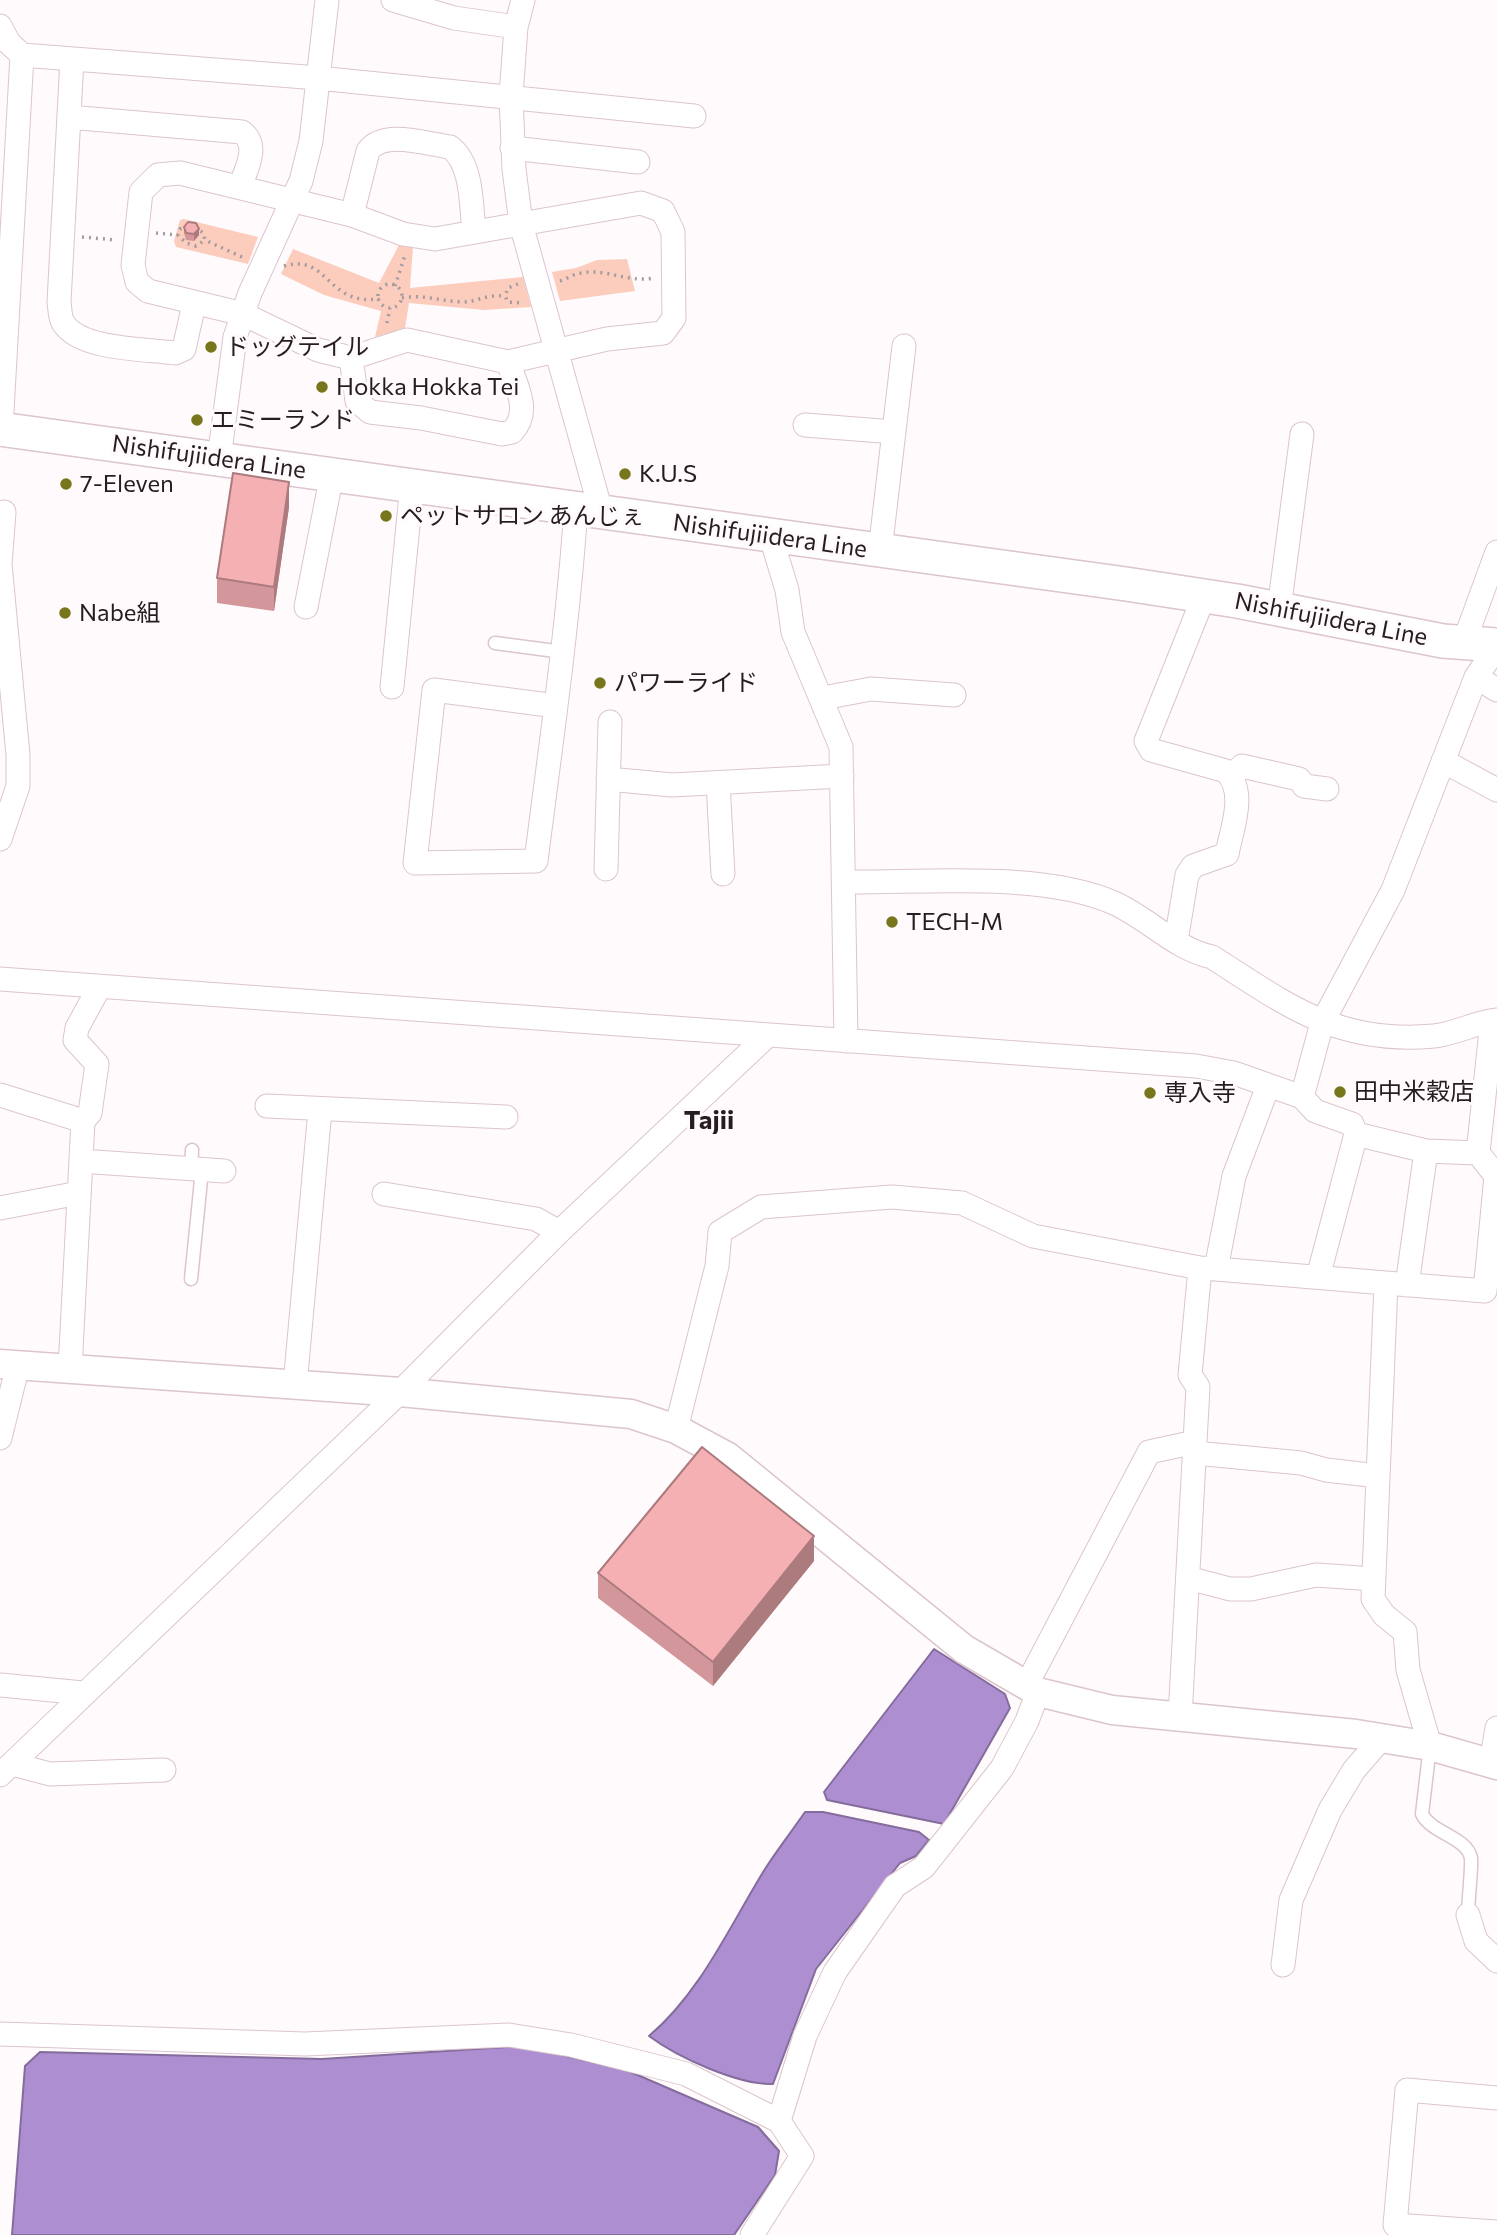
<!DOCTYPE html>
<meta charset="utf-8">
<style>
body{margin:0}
canvas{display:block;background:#fffafc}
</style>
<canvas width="1497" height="2235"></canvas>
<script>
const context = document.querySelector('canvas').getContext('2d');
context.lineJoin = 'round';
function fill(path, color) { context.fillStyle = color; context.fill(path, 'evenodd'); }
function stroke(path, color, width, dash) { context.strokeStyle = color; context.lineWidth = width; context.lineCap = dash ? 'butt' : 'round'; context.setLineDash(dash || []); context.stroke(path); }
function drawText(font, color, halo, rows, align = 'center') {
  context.font = font + ' Commissioner,"Noto Sans JP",sans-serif'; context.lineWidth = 6; context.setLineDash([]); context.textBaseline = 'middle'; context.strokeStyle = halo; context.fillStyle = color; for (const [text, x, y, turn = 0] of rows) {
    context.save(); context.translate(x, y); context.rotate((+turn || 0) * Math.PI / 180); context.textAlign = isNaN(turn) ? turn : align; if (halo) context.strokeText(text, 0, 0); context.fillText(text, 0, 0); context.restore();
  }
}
fill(new Path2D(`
 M184 219 258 237 248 264 176 247 174 241 180 220Z
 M399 245 413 247 410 288 523 277 531 307 484 310 409 303 405 328 375 337 381 311 324 295 281 274 293 249 379 283Z
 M627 259 635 291 560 301 552 272 576 268 597 260Z`), '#fcccbd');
const water = new Path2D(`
 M934 1649 1005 1694 1010 1708 944 1824 827 1800 824 1792Z
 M805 1812H823L919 1832 929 1840 916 1856 900 1863 816 1969 773 2084C738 2085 677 2057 649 2036 701 1992 729 1927 765 1869 777 1850 792 1831 805 1812Z
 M523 2046 626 2070 758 2127 779 2151 775 2175 734 2235H12L25 2066 40 2052 322 2059Z`);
fill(water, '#ac8ed1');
stroke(water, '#846c9c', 2);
const service = new Path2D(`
 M495 643 563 652
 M191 1169 192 1150
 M191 1279 202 1170
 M1430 1746 1422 1814C1431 1833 1467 1837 1471 1858 1472 1869 1468 1900 1468 1915`);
const minor = new Path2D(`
 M393 0 454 18 516 27
 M523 0 516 27 511 96 514 169 521 224 601 511
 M0 26 9 43 22 55
 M72 59 59 302C60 309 60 319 64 324 81 350 147 349 175 353L184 349 194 304
 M69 117 242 132C260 146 246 169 240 187
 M512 148 638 162
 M180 173 352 215 403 234 435 239 641 203 663 211 673 232 674 318 663 333 607 339 508 362 407 340 351 358 318 350 243 314 148 291 137 282 133 265 141 192 158 175Z
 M352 215 368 151C384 129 426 144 450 147 473 164 471 206 474 232
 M351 358 357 401 370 412 421 418 502 434 512 432C532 411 516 386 508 362
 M805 425 894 432
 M1 429 22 55 318 78 694 116
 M219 459 235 337 250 293 301 181 311 141 327 0
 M771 537 787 590 793 632 841 747 846 1041
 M880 551 904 346
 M306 607 332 474
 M1279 609 1302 434
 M1464 642 1497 552
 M1476 677 1497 690
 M392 687 412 485
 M823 698 871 689 954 695
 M556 706 434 690 415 863 536 861C551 743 568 626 576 508
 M1443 761 1497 790
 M1231 777 1242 766 1299 779 1304 786 1327 789
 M608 779 672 785 842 776
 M718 783 723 874
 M0 839 18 786V755L0 564 4 512
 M606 869 610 722
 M844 882C923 883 1042 871 1114 903 1148 918 1175 949 1212 957 1287 1005 1338 1045 1434 1036 1455 1034 1476 1022 1497 1020
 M1176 941 1187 875 1193 866 1227 854C1232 828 1247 792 1226 771L1151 750 1146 741 1204 596
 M0 979 1196 1066 1234 1073 1302 1097 1322 1023 1393 890 1476 677 1497 647
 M0 1095 83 1121 70 1369
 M1302 1097 1315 1111 1352 1124 1356 1134 1318 1277
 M267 1106 506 1117
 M83 1121 90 1113 97 1064 75 1040 77 1028 100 986
 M1356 1134 1426 1151
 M81 1161 224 1171
 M384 1194 536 1219 559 1232
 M0 1208 79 1193
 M1216 1269 1386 1283
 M1407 1285 1426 1151 1478 1153
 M295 1385 320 1110
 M676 1429 717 1266 720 1232 761 1207 892 1197 962 1203 1033 1236 1200 1268
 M0 1438 18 1365
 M1195 1453 1301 1463 1326 1470 1378 1476
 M1188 1578 1230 1589H1251L1316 1575 1374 1579
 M0 1685 83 1693
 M1026 1686 1149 1452 1195 1442 1198 1387 1190 1375 1200 1268 1216 1269 1234 1176 1268 1086
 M1180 1717 1195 1442
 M1430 1746 1408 1670 1405 1632 1384 1615 1373 1599 1386 1283 1485 1291 1496 1176 1478 1153 1492 1021
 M1491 1763 1497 1728
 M12 1764 50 1774 164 1770
 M0 1775 400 1392 559 1232 767 1036
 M1468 1915 1476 1941 1497 1961
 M1283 1965 1291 1900 1330 1810 1354 1770 1382 1738
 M0 2034 305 2044 509 2035 571 2045 686 2074 779 2121
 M1497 2098 1407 2090 1395 2225 1497 2232
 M752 2235 802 2156 779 2121 805 2036 835 1972 895 1886 924 1867 1002 1768 1027 1721 1038 1692`);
const tertiary = new Path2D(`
 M0 1364 400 1392 631 1414 676 1429 728 1457 964 1649 1038 1692 1112 1710 1356 1734 1430 1746 1497 1765`);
const secondary = new Path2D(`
 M0 429 1126 584 1237 601 1443 641 1497 645`);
stroke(service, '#dcc5ce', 15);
stroke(minor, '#dcc5ce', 25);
stroke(tertiary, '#dcc5ce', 31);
stroke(secondary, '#dcc5ce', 36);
stroke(new Path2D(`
 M188 226 180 229 178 235 186 243 196 246 205 240
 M195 227 203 233 205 240 242 257
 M156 233 178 235
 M82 237 116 240
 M284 266C329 253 326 306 379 299
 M560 281C567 279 573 274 581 273 606 268 627 283 654 278
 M518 284 508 288 505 296 508 302 523 303
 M378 296a12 12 0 1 1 24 0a12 12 0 1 1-24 0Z
 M395 286 405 255
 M402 298C422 294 441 301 462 302 477 302 486 294 505 296
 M387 323 390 308`), '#a29c9f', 3.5, [2, 5]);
stroke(service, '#fff', 12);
stroke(minor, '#fff', 23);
stroke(tertiary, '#fff', 28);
stroke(secondary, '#fff', 33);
fill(new Path2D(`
 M184 227 199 235 194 241 186 240 184 233Z
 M289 507 274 611 217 603V578Z
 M814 1561 713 1686 598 1598V1573Z`), '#d3979b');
fill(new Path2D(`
 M199 229V235L194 241V234Z
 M289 482V507L274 611V587Z
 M814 1536V1561L713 1686V1662Z`), '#ac7b7e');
const building = new Path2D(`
 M188 222 196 223 199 229 194 234 186 233 184 227Z
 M233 473 289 482 274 587 217 578Z
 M702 1447 814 1536 713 1662 598 1573Z`);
fill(building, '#f5b0b4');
stroke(building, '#ac7b7e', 2);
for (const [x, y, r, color] of [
 [211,347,7,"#77761c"],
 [322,387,7,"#77761c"],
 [197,420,7,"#77761c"],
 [625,474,7,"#77761c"],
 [66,484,7,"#77761c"],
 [386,516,7,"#77761c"],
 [65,613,7,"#77761c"],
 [600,683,7,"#77761c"],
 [892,922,7,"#77761c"],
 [1340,1092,7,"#77761c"],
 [1150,1093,7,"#77761c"]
]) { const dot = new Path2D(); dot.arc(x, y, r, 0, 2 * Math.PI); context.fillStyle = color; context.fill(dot); stroke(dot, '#fffafc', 2.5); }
drawText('24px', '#251d21', '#fffafc', [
 ["ドッグテイル",225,347],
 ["Hokka Hokka Tei",336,387],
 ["エミーランド",211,420],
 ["K.U.S",639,474],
 ["7-Eleven",80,484],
 ["ペットサロン あんじぇ",400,516],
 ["Nabe組",79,613],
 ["パワーライド",614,683],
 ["TECH-M",906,922],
 ["田中米穀店",1354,1092],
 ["専入寺",1164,1093]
], 'left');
drawText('24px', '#251d21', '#fffafc', [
 ["Nishifujiidera Line",209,457,8],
 ["Nishifujiidera Line",770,536,8],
 ["Nishifujiidera Line",1331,619,11]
]);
drawText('bold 26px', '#251d21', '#fffafc', [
 ["Tajii",709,1120]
]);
</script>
